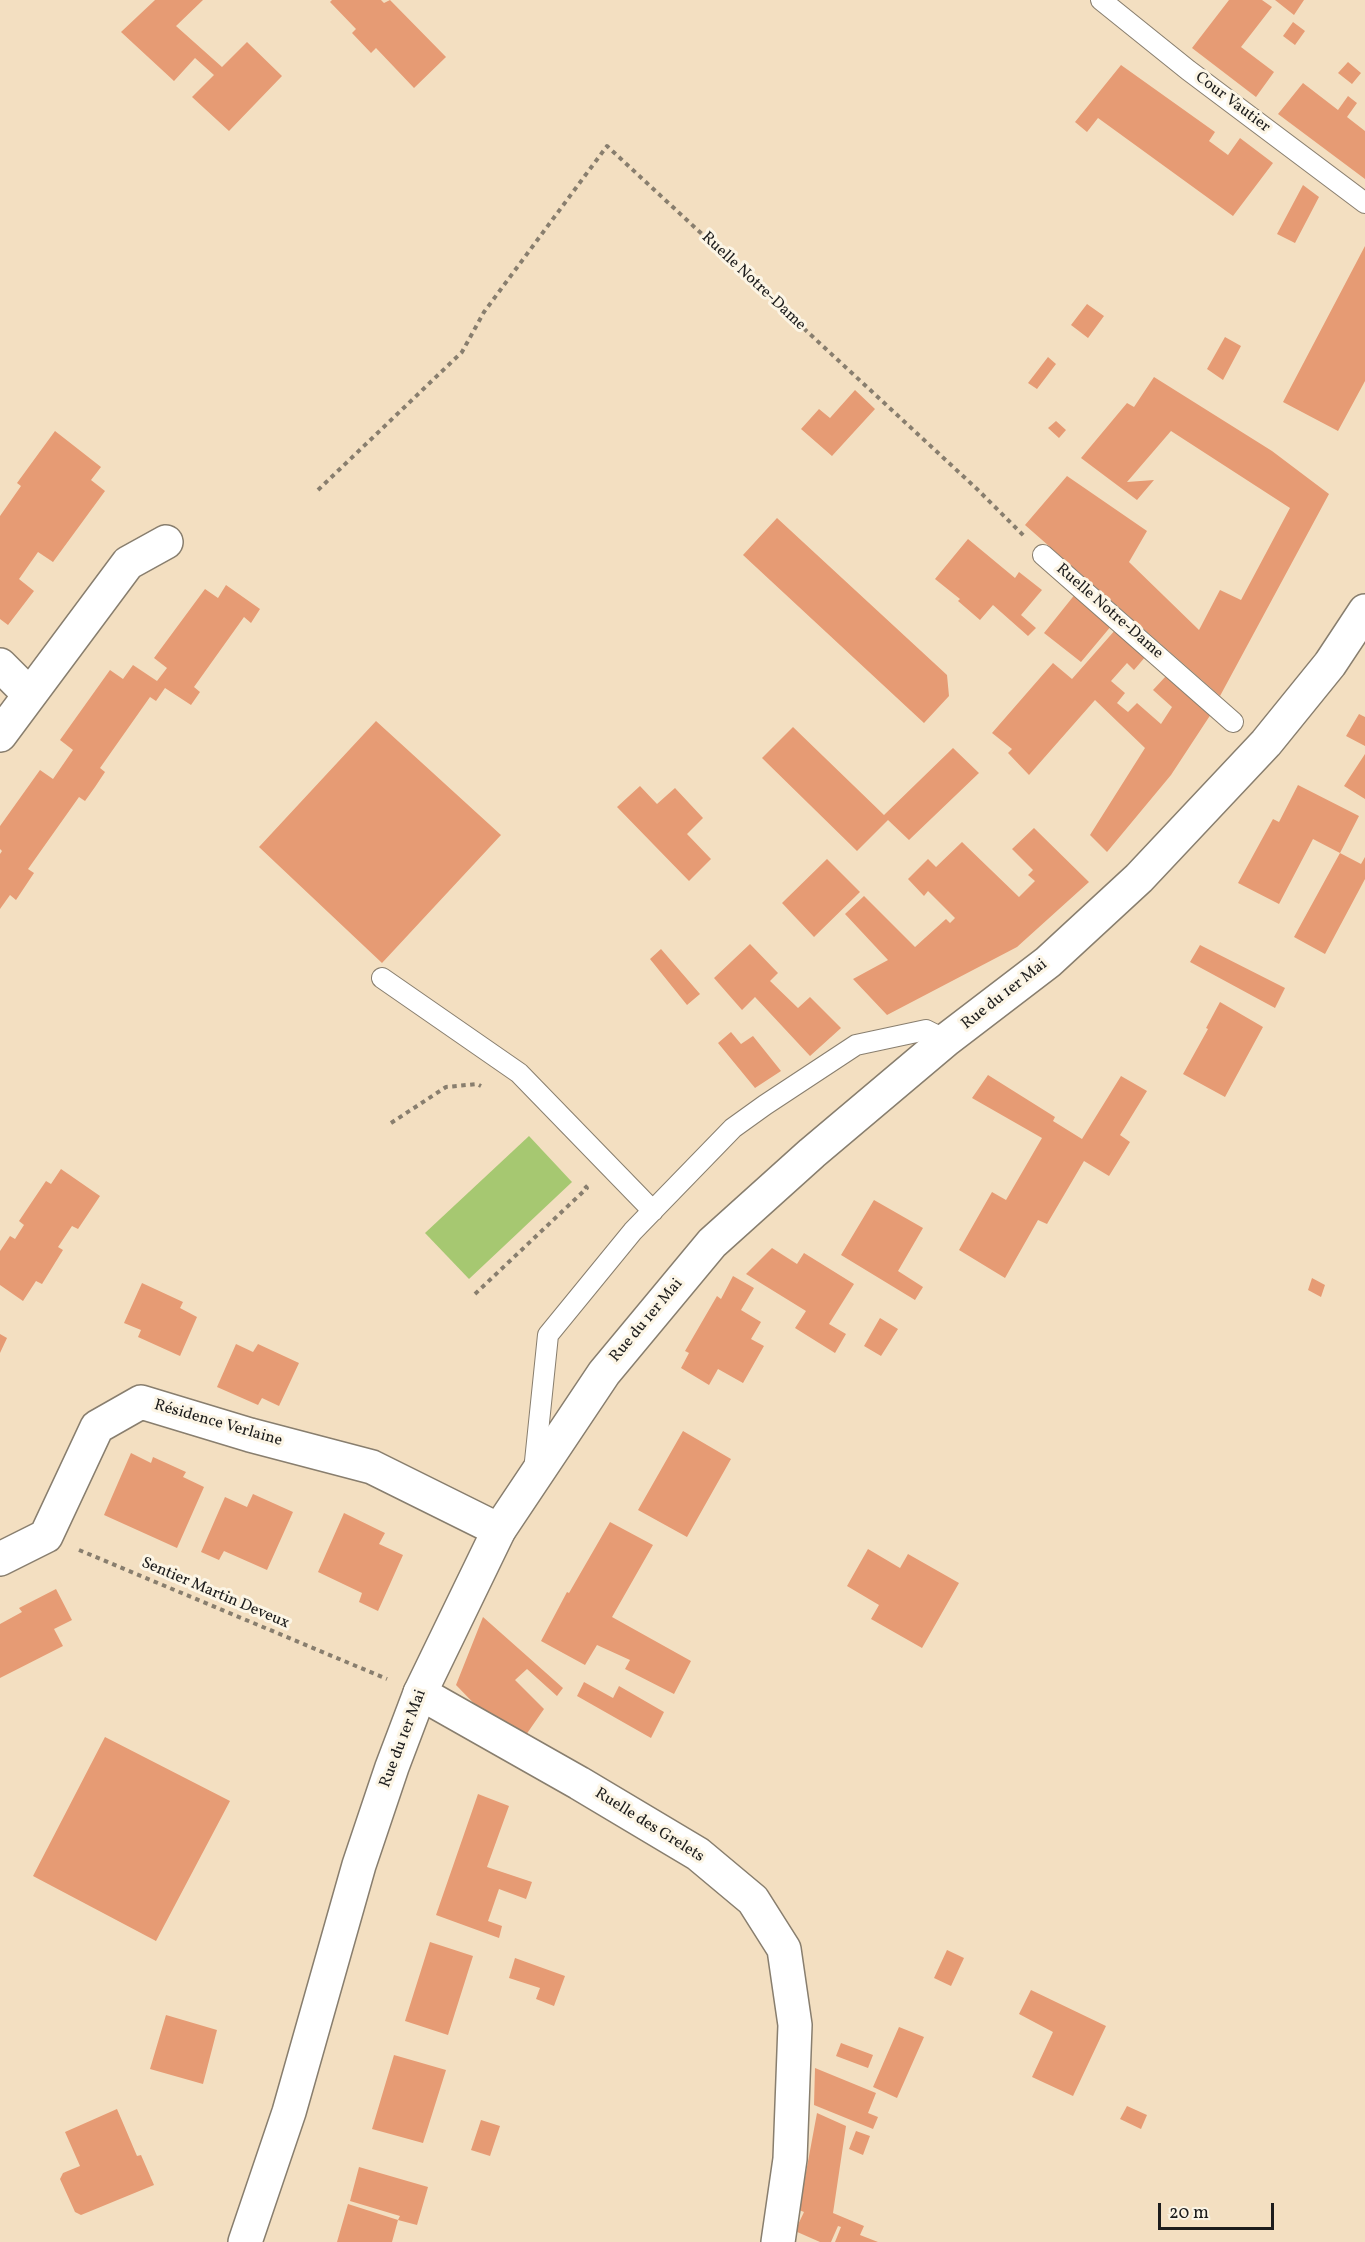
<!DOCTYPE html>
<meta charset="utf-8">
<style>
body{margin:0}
#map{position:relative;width:1365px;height:2242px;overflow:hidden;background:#f3dfc1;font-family:Vollkorn,serif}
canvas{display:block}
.scale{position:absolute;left:1158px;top:2203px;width:116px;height:27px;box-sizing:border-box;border:3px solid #1c1c1c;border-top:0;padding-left:8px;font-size:18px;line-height:21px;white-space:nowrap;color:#1c1c1c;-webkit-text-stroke:4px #fcf5e5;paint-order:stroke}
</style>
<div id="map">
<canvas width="1365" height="2242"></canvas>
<div class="scale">20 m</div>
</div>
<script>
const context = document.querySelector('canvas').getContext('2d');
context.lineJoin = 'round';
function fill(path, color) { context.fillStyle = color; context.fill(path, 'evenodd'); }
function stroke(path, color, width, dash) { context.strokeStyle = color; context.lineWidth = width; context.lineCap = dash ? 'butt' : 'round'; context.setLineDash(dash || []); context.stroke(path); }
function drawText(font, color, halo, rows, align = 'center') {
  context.font = font + ' Vollkorn,serif'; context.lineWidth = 6; context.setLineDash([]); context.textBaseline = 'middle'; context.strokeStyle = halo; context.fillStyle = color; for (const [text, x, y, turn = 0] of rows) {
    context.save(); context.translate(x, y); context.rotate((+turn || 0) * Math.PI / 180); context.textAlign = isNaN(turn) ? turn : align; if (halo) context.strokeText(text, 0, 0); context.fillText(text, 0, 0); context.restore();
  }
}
fill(new Path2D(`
 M529 1136 572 1182 469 1279 425 1233Z`), '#a6c871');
fill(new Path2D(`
 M155 0H203L176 26 222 67 247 42 282 76 229 131 192 97 214 75 195 58 174 81 121 32Z
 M332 0H381L384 3 390 0 446 57 414 88 376 48 371 53 352 33 356 29 330 2Z
 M1229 0H1262L1272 7 1241 47 1274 72 1256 97 1192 48Z
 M1275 0H1304L1294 15Z
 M1293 22 1305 31 1295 45 1283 36Z
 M1348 62 1361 73 1352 84 1338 73Z
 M1121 65 1215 132 1209 141 1228 155 1240 138 1273 163 1233 216 1098 118 1087 132 1075 122Z
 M1303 83 1338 110 1348 96 1357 103 1347 117 1365 131V179L1278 114Z
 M1303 185 1319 197 1295 243 1277 234Z
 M1365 246V381L1338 431 1283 402Z
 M1087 304 1104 316 1088 338 1071 325Z
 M1225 337 1241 346 1223 380 1207 369Z
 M1048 357 1056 364 1037 389 1028 383Z
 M1154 377 1272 451 1329 494 1220 696 1025 525 1067 476 1147 531 1129 562 1199 630 1220 590 1241 600 1290 508 1171 431 1127 482 1154 480 1137 500 1081 458 1127 403 1134 407Z
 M855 390 875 409 832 456 801 429 819 409 830 418Z
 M1056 421 1066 430 1059 438 1048 428Z
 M55 431 101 467 91 480 105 491 53 562 38 552 19 579 34 591 8 625 0 619V516L21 486 17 483Z
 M777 518 947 675 949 696 924 723 743 555Z
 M968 539 1015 578 1019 572 1042 590 1021 615 1036 628 1028 636 993 605 980 620 958 601 960 599 935 579Z
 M226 585 260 609 251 623 244 617 194 687 200 692 191 705 165 688 156 701 150 697 100 768 105 772 95 787 85 801 79 797 28 869 34 873 16 900 10 895 0 909V854L2 851 0 849V826L40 770 53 779 73 750 60 740 110 670 123 679 133 665 157 681 167 668 154 658 205 589 218 598Z
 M1076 593 1112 625 1081 662 1044 633Z
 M1116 629 1146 656 1134 670 1127 663 1111 681 1125 693 1117 703 1128 712 1137 703 1161 724 1172 707 1153 690 1166 676 1211 714 1171 775 1107 852 1090 835 1145 748 1095 700 1029 775 1008 753 1012 749 992 733 1053 663 1072 679Z
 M1359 714 1365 717V746L1346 736Z
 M376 721 501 835 382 963 259 847Z
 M793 727 884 815 953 748 979 773 909 840 888 820 857 851 762 758Z
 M1365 754V799L1344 786Z
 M1298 785 1359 816 1340 853 1313 839 1279 904 1238 883 1273 819 1279 822Z
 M640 786 657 804 675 788 703 818 687 834 711 859 689 881 617 807Z
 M1034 828 1089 882 1017 947 887 1015 853 979 888 960 845 914 864 896 915 947 946 919 950 923 955 918 928 891 924 896 908 879 928 859 936 867 962 842 1019 897 1035 881 1028 875 1033 870 1012 849Z
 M1340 853 1361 864 1365 857V879L1325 954 1294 937Z
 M827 859 860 892 814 937 782 903Z
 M750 944 778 973 770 981 798 1008 810 997 841 1028 810 1056 755 997 742 1010 714 978Z
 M1200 945 1285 988 1275 1008 1190 962Z
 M661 949 700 994 687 1005 650 959Z
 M1220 1002 1263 1027 1225 1097 1183 1074 1208 1029 1206 1028Z
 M731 1032 741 1044 753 1036 781 1071 755 1088 718 1043Z
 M988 1075 1055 1117 1053 1121 1082 1139 1121 1076 1147 1091 1120 1135 1130 1142 1109 1176 1084 1161 1047 1224 1038 1220 1005 1278 959 1250 992 1192 1006 1200 1042 1138 972 1098Z
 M61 1169 100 1196 78 1229 72 1226 58 1247 63 1250 42 1284 36 1281 23 1301 0 1285V1251L10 1236 15 1239 24 1225 19 1221 46 1181 51 1184Z
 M874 1200 923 1228 898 1271 923 1287 915 1300 841 1255Z
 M772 1248 797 1264 804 1253 854 1284 829 1324 846 1334 835 1353 795 1328 806 1311 746 1274Z
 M733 1276 754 1288 741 1310 761 1322 751 1339 764 1346 743 1383 718 1369 709 1385 681 1368 689 1353 685 1351 717 1296 721 1299Z
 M1312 1278 1325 1285 1321 1297 1308 1290Z
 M142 1283 183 1302 180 1308 197 1317 180 1356 138 1337 141 1330 124 1323Z
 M880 1318 898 1329 881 1356 864 1346Z
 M0 1334 7 1338 0 1353Z
 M236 1344 253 1352 258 1344 299 1363 279 1406 262 1398 258 1405 217 1387Z
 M683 1431 731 1459 687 1537 638 1510Z
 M131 1453 151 1463 153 1457 186 1472 183 1477 204 1487 177 1548 104 1515Z
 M253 1494 293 1512 267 1570 224 1551 219 1560 201 1552 225 1497 247 1507Z
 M344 1513 385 1533 379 1544 403 1555 378 1611 359 1602 362 1593 318 1572Z
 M610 1522 653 1545 612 1617 691 1661 674 1694 625 1669 630 1660 597 1645 585 1665 541 1641 567 1592 569 1593Z
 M868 1549 900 1568 908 1554 959 1583 922 1648 871 1619 879 1605 847 1586Z
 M56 1589 72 1620 54 1629 63 1646 0 1678V1624L22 1612 19 1608Z
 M483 1617 563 1688 557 1696 527 1669 515 1680 544 1709 521 1742 492 1722 456 1685Z
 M584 1682 613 1698 619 1686 664 1712 651 1738 577 1696Z
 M105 1737 230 1801 156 1941 33 1876Z
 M478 1794 509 1806 487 1867 532 1882 526 1899 499 1889 488 1921 502 1926 499 1938 436 1915Z
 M430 1942 473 1956 448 2035 405 2021Z
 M947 1950 964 1958 951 1986 934 1978Z
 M515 1958 565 1976 554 2006 536 1999 540 1988 509 1978Z
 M1031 1990 1106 2026 1073 2096 1032 2077 1053 2032 1019 2014Z
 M166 2015 217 2030 203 2084 150 2069Z
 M899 2027 924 2037 897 2098 873 2087Z
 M841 2043 873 2055 868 2068 836 2056Z
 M394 2055 446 2070 423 2143 372 2129Z
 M815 2068 876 2093 868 2113 878 2117 873 2129 814 2105Z
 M1127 2106 1147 2115 1141 2129 1120 2119Z
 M117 2109 137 2156 141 2155 154 2185 81 2215 75 2212 60 2179 63 2173 80 2166 65 2132Z
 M817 2113 846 2126 833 2213 864 2226 860 2235 878 2242H835L841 2227 838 2226 831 2242H820L795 2231 804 2212 799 2210Z
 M481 2120 500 2126 490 2156 471 2150Z
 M856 2131 870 2136 863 2155 849 2149Z
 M359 2167 428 2187 417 2225 398 2220 400 2216 350 2201Z
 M348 2204 398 2220 392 2242H337Z`), '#e69b74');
const lane = new Path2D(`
 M1101 0 1188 70 1365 203
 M1043 555 1233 722
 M382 978 519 1073 653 1211
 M534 1471 548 1335 633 1231 733 1128 765 1105 856 1045 926 1030 946 1040`);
const street = new Path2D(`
 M0 665 29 694
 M0 735 128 563 166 542
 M0 1559 46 1536 97 1427 141 1402 250 1435 372 1467 499 1530
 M420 1693 579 1783 698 1854 753 1900 784 1949 795 2025 790 2159 778 2242`);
const secondary = new Path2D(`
 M245 2242 289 2112 359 1865 392 1767 420 1693 499 1530 604 1373 712 1243 812 1153 946 1040 1048 962 1139 878 1266 743 1330 664 1365 611`);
stroke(lane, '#887e6e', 22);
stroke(street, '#887e6e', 36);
stroke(secondary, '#887e6e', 36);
stroke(new Path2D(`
 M318 490 462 352 484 312 607 146 977 489 1024 536
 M391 1123 446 1087 477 1084 481 1086
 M475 1294 587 1188 584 1185
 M79 1550 387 1679`), '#887e6e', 4, [4.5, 4.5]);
stroke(lane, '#fff', 20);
stroke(street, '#fff', 33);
stroke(secondary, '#fff', 33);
drawText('16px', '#1c1c1c', '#fcf5e5', [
 ["Cour Vautier",1232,103,37],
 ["Ruelle Notre-Dame",753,282,43],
 ["Ruelle Notre-Dame",1109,612,41],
 ["Rue du 1er Mai",1005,995,-38],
 ["Rue du 1er Mai",647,1321,-50],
 ["Résidence Verlaine",218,1424,16],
 ["Sentier Martin Deveux",215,1594,23],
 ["Rue du 1er Mai",404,1739,-69],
 ["Ruelle des Grelets",649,1826,32]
]);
</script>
